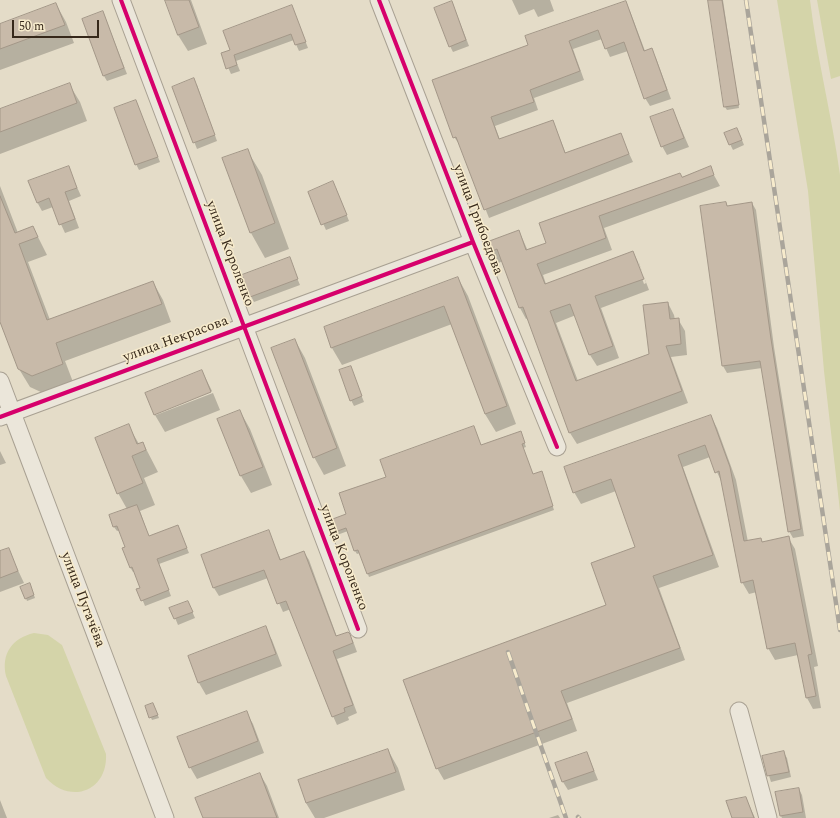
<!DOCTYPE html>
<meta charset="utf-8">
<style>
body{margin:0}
#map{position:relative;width:840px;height:818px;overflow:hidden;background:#e4dcc8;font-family:Spectral,serif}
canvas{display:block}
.scale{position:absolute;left:12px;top:20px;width:87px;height:18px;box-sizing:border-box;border:2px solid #36281a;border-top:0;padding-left:5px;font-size:12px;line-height:14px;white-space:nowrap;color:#36281a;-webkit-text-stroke:3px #f7ebcc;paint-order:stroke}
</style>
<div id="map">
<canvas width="840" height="818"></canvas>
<div class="scale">50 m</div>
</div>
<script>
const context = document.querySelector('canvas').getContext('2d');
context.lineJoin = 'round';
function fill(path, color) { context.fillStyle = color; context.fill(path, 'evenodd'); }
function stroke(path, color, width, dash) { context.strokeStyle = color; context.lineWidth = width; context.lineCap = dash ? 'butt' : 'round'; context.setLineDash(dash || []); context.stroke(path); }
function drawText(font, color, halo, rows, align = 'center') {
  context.font = font + ' Spectral,serif'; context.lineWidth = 3; context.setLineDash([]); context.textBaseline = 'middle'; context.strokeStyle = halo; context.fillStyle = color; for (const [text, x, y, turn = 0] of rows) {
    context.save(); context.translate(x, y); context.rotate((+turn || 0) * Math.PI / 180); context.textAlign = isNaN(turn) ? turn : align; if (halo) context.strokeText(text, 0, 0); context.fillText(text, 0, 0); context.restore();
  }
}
fill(new Path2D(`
 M777 0H810C817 59 832 116 840 175V511L824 371 808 191Z
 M817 0H840V76L831 79Z
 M34 633 48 635 62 645 106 754C108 791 71 805 46 778L6 676C1 654 12 638 34 633Z`), '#d4d4a9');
fill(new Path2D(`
 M166 0H191L207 44 188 51 178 35Z
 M512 0H550L554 11 538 17 534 9 519 15Z
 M708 0H723L739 108 727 110 725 107Z
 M452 2 469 46 453 52 450 46Z
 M625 2 630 11 645 51 651 49 656 58 671 99 650 106 645 98 628 51 610 57 602 39 573 49 584 80 534 98 538 110 495 126 500 140 553 121 566 154 620 134 633 162 489 218 460 145 454 137 529 46Z
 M56 4 66 22 74 43 0 70V25Z
 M292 7 308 48 299 51 294 40 236 61 240 71 231 74 222 54 231 51Z
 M103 12 127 74 107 81 104 76Z
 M69 84 80 102 87 121 0 154V110Z
 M197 85 217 141 197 149 173 87Z
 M136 101 160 162 139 170 136 164Z
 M673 110 689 147 667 155 662 146Z
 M740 135 744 145 733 150 730 144Z
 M247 150 262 175 289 249 265 258 251 233Z
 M68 167 81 196 69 201 79 228 65 233 53 207 42 211 37 202Z
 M710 168 720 186 604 228 612 250 543 275 546 284 633 252 639 264 649 290 601 308 619 358 597 366 590 355 576 315 556 323 578 381 650 355 668 303 674 315 675 320 678 319 685 331 687 355 671 357 688 403 577 444 570 433 528 318 526 319 520 308 503 261 496 264 489 252 519 231 528 251 548 244 541 224ZM637 263H639L646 283 644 284Z
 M0 186 18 233 33 227 47 255 28 262 50 320 153 282 163 300 171 322 65 361 73 382 43 393 30 387 19 369 0 320Z
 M336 188 349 221 326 230 309 192Z
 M726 203 728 207 752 203 756 210 774 347 804 536 793 538 789 531 762 368 727 373 723 366Z
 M289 259 300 285 254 302 251 296Z
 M458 278 468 296 516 424 496 432 485 414 452 324 342 365 332 348 325 328Z
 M295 340 305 358 346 466 324 475 314 457Z
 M350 367 364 402 354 406 351 400Z
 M202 371 212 391 156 413V415L213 393 220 410 165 432 155 415 146 393Z
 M240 411 250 429 272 485 251 493 241 476Z
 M711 416 717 428 736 480 748 542 762 543 788 537 795 549 818 666 814 667 821 708 813 709 807 698 798 655 775 660 768 648 757 592 749 594 742 582 722 483 710 457 683 467 719 567 659 588 685 660 567 703 577 731 444 780 437 768 607 606 636 548 616 491 581 504 574 492Z
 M128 425 139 444 143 443 158 472 144 478 155 505 140 511 149 537 180 531 189 553 159 564 171 596 145 606 138 589 142 588 135 572H133L130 567 126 548 120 530 117 531 114 527 127 509 118 493Z
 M474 427 481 446 522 436 526 447 523 448 533 475 541 472 554 510 369 577 360 553 357 554 355 551 348 531 337 535 336 532 348 515 387 478Z
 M0 451 6 463 0 465Z
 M268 531 281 560 304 552 309 560 337 637 348 633 353 641 357 652 337 659 357 713 348 717 349 720 337 725 333 716 291 609 283 612 268 578 219 596 214 588 202 555Z
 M8 549 24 583 0 592V552Z
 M31 587 35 598 27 601 22 588Z
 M188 602 195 618 178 625 171 608Z
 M265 628 272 640 282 666 206 695 199 683Z
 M146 706H154L159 718 152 720Z
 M246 712 253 724 264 753 197 779 190 767Z
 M388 750 398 768 405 790 324 818H315L306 803Z
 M587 753 598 780 568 790 563 782Z
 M784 753 787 758 791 777 771 782 763 757Z
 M260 774 267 786 279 818H204Z
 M799 789 802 795 806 818H782L781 816Z
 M746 798 755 818H733Z
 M0 800 7 818H0Z
 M558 815 560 818H549Z`), '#0003');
const building = new Path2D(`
 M165 0H189L199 27 178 35Z
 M708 0H722L739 105 724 107Z
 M452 1 466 40 449 47 434 8Z
 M626 1 644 51 652 48 667 90 644 99 624 42 605 49 598 30 569 41 580 71 530 90 534 102 491 117 499 139 553 120 565 153 621 133 629 154 484 210 456 137 453 138 432 80 528 45 525 36Z
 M56 3 65 25 0 49V24Z
 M292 5 306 42 295 45 291 34 234 55 237 65 226 69 221 53 230 50 223 31Z
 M103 11 124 68 103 76 82 19Z
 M194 78 215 135 193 143 172 87Z
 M70 83 77 103 0 132V109Z
 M136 100 158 157 135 165 114 108Z
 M673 109 684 138 661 147 650 117Z
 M737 128 742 140 729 145 724 133Z
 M248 149 275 223 250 233 222 158Z
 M69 166 77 188 65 192 75 219 59 225 49 198 37 203 28 181Z
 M711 166 714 175 599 216 606 238 537 264 545 284 633 251 644 279 595 296 613 346 589 355 570 304 550 311 576 381 649 354 643 305 668 302 670 319 679 318 681 344 666 346 682 391 569 433 523 307 519 308 497 249 488 253 484 243 519 230 526 250 546 243 539 223 680 173 682 177Z
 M333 181 347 215 321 225 308 192Z
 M0 196 15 233 33 226 38 237 19 244 47 320 153 281 162 304 56 343 63 364 32 376 18 369 0 322Z
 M726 202 727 206 752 202 771 339 801 529 788 532 760 361 722 366 700 206Z
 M290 257 298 279 250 297 242 275Z
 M458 277 507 406 485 414 444 306 331 348 324 327Z
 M295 339 337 448 313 458 271 348Z
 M351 366 362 396 350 401 339 370Z
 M202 370 211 392 154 415 145 393Z
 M240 410 263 467 240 476 217 419Z
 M711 415 730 467 744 541 761 538 762 542 789 536 812 654 808 655 816 696 806 698 795 643 767 649 753 580 741 583 719 471 715 473 705 445 678 455 713 555 653 576 680 648 561 691 572 719 436 769 403 680 606 605 591 563 635 547 611 479 573 493 564 467Z
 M129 424 137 444 143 442 146 450 132 456 143 483 117 494 95 438Z
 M474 426 481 445 521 431 525 443 522 444 533 474 542 471 553 506 367 574 358 550 354 551 346 528 335 532 330 520 346 514 339 493 386 477 380 460Z
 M137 505 149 536 178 525 187 548 157 559 169 590 141 601 136 589 140 588 132 567 130 568 122 548 125 547 117 526 113 527 109 515Z
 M269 530 280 560 304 551 336 636 348 632 350 634 353 643 333 651 353 705 344 708 345 712 332 717 286 601 277 604 264 570 213 588 201 555Z
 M9 548 18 571 0 578V551Z
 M30 583 34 595 25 599 20 587Z
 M188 601 193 612 174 619 169 608Z
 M266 626 276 654 198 683 188 656Z
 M153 703 158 715 149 718 145 706Z
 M247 711 258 741 189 768 177 737Z
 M388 749 396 772 306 803 298 780Z
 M784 751 789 772 767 776 762 756Z
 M587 752 594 771 562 782 555 763Z
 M260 773 277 818H203L195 798Z
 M799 788 803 812 780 816 775 792Z
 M746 797 754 818H732L726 801Z`);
fill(building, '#c8baa9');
stroke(building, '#a39788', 1);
const minor = new Path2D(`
 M121 0 358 629
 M379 0 473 242 557 447
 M0 381 165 818
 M0 417 473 242
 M739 711 768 818`);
stroke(minor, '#a8a092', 19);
stroke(minor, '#ebe6da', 17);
const rail = new Path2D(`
 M746 0 840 630
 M508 652 566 818
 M578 817 579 818`);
stroke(rail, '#aaa59b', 4.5);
stroke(rail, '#f7ebcc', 3, [9]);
stroke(new Path2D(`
 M121 0 358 629
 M379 0 473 242 557 447
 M0 417 473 242`), '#d6006c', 4);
drawText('14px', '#36281a', '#f7ebcc', [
 ["улица Грибоедова",477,220,69],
 ["улица Короленко",229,254,69],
 ["улица Некрасова",176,340,-20],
 ["улица Короленко",343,558,69],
 ["улица Пугачёва",82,600,69]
]);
</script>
